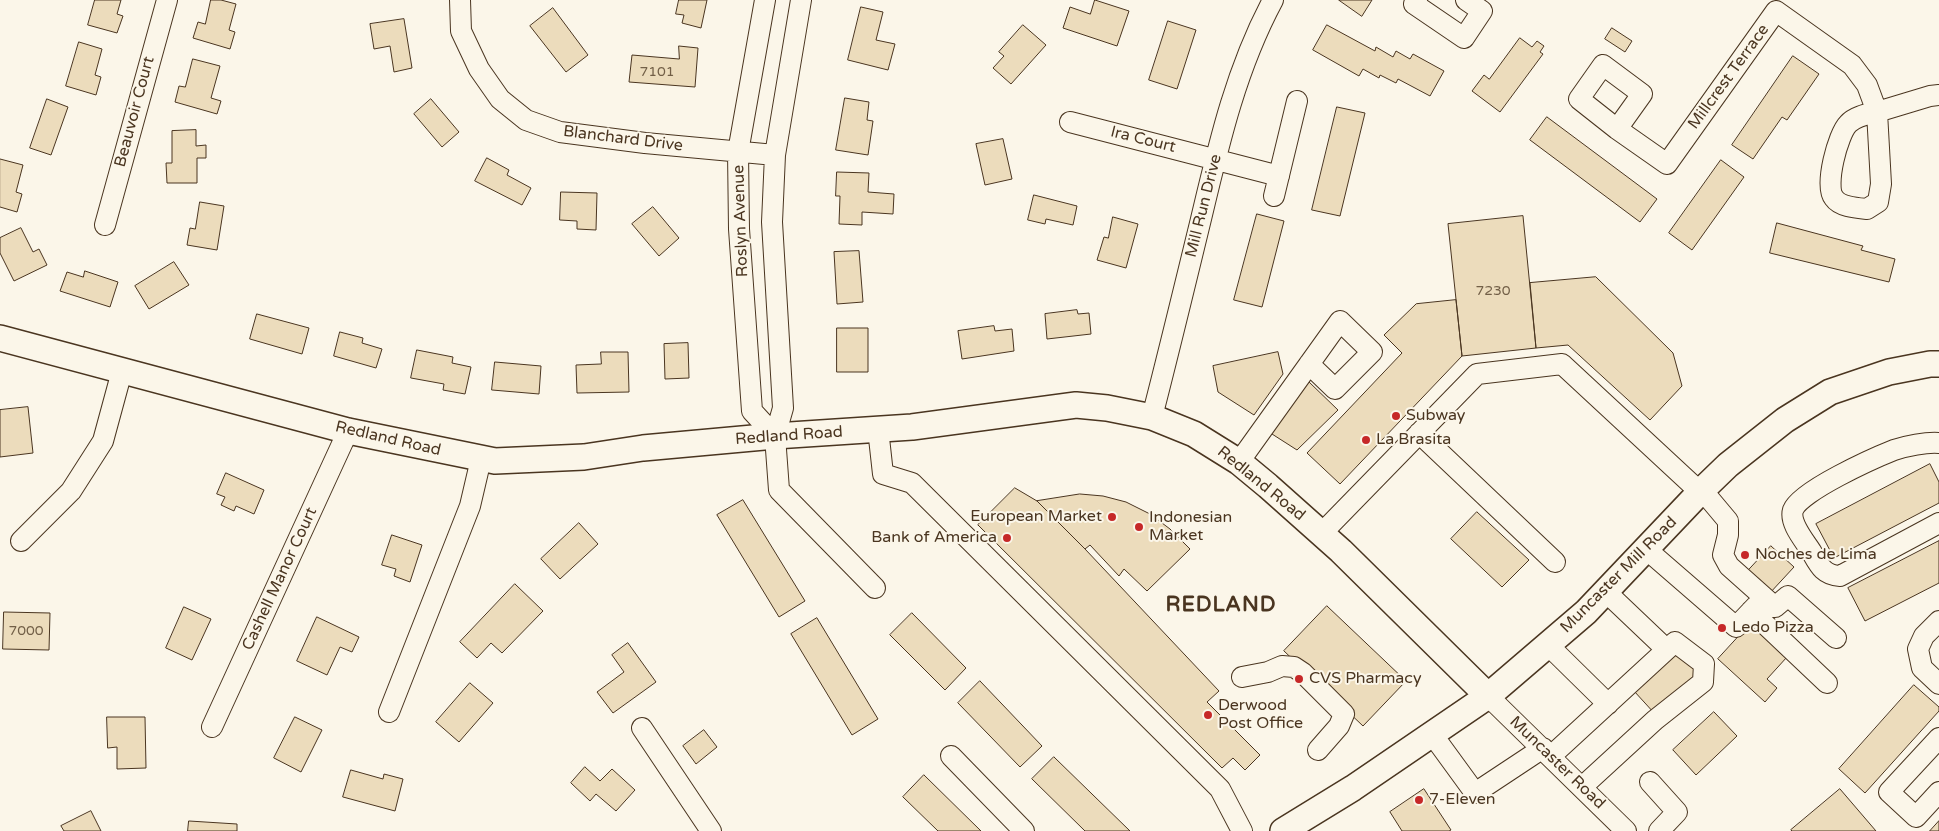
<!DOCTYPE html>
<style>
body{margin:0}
canvas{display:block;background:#fbf6e9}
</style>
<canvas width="1939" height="831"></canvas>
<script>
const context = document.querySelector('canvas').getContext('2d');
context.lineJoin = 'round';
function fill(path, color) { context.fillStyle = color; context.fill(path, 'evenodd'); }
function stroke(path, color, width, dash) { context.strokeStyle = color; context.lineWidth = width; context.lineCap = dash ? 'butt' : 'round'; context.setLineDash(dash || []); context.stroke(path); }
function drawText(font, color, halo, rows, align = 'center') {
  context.font = font + ' "Varela Round",sans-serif'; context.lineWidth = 4; context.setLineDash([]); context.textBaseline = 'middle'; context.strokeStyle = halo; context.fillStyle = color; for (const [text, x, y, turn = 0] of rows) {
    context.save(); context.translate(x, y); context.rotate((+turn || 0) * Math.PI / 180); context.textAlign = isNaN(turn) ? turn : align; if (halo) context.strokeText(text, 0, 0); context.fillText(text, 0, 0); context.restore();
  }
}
const building = new Path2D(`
 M95 0H121L117 14 123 16 117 33 88 25Z
 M211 0H221L236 4 229 30 235 32 230 49 193 38 198 22 205 24Z
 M679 0H707L701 28 682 23 684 15 676 14Z
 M1095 0 1129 11 1117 46 1063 28 1070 7 1090 14Z
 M1339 0H1372L1362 16Z
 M861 7 883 12 876 40 895 44 888 70 848 60Z
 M553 8 588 55 566 72 530 26Z
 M404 19 412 68 394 72 390 46 374 49 370 24Z
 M1168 21 1196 30 1177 89 1149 80Z
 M1023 25 1046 45 1011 84 993 68 1004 56 999 52Z
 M1327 25 1375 51 1376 47 1393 57 1396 51 1410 59 1413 54 1444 71 1430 96 1398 79 1396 83 1380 75 1379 78 1363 69 1359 76 1313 50Z
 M1612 28 1632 41 1625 52 1605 39Z
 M1520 38 1532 47 1537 41 1544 46 1540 52 1543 54 1500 112 1472 91 1484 75 1489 79Z
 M79 42 102 49 95 75 101 77 96 95 66 86Z
 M679 46 698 48 695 87 629 82 632 55 679 59Z
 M1793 56 1819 74 1787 120 1782 117 1753 159 1732 145Z
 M193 59 220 66 211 98 221 101 217 114 175 102 179 86 185 87Z
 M845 98 869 102 867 120 873 121 868 155 836 150Z
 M47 99 68 107 51 155 30 148Z
 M431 99 459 132 442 147 414 114Z
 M1337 107 1365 113 1340 216 1312 210Z
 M1547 117 1657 199 1640 222 1530 140Z
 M196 130V146L206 145V158H197V183H167L166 163H172V131Z
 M1003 139 1012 179 985 185 976 144Z
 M487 158 509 170 507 175 531 188 522 205 475 181Z
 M0 159 23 165 16 192 22 194 17 212 0 207Z
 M1721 160 1744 177 1692 250 1669 233Z
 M837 172 869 173 868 192 894 194 893 214 862 212V225L839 224 840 196H836Z
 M561 192 597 193 596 230 577 229V221L560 220Z
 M1034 195 1077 206 1073 225 1046 219 1045 224 1028 220Z
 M200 202 224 206 217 250 187 245 190 228 195 229Z
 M653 207 679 238 659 256 632 224Z
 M1257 214 1284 221 1262 307 1234 300Z
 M1523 216 1536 348 1462 356 1448 224Z
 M1113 217 1138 224 1126 268 1097 260 1104 237 1108 238Z
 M1777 223 1863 246 1861 250 1895 259 1889 282 1770 253Z
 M21 228 33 252 39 249 47 265 14 281 0 253V238Z
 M859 251 863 302 837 304 834 252Z
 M174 262 189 285 149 309 135 286Z
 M85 271 118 282 110 307 60 291 67 272 83 277Z
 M1596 277 1673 353 1682 386 1650 420 1568 345 1536 348 1530 283Z
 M1456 300 1462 356 1340 484 1307 453 1402 353 1384 335 1416 304Z
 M1077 310 1078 314 1089 313 1091 334 1047 339 1045 314Z
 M257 314 309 328 302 354 250 339Z
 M994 326 995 331 1012 329 1014 351 962 359 958 331Z
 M837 328H868V372H837Z
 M340 332 363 338 362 343 382 349 376 368 334 356Z
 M688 343 689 378 665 379 664 344Z
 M417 350 453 357 452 363 471 367 465 394 443 390 444 384 411 378Z
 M601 352H628L629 392 577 393 576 365 601 364Z
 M1278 352 1283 374 1254 415 1218 392 1213 366Z
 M495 362 541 366 539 394 492 390Z
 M1308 381 1338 410 1297 450 1272 434Z
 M28 407 33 453 0 457V410Z
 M1930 464 1939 482V503L1834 558 1816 524Z
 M226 473 264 490 254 514 236 506 234 511 221 505 225 497 217 494Z
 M1015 488 1037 501 1085 549 1219 691 1207 702 1260 755 1245 770 1233 758 1222 768 978 525Z
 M1080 494 1103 496 1126 502 1150 514 1170 529 1190 549 1147 591 1124 569 1119 576 1090 545 1085 549 1037 501Z
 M743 500 805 601 779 617 717 515Z
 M1477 512 1529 560 1502 587 1451 539Z
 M579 523 598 544 560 579 541 559Z
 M392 535 422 545 410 582 394 576 396 569 382 565Z
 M1939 541V583L1865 621 1848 588Z
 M1771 546 1794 567 1769 594 1746 573Z
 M515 584 543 611 502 653 491 643 477 658 460 642Z
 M1327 606 1406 681 1363 726 1284 651Z
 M184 607 211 619 192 660 166 648Z
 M4 612 50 613 49 650 3 649Z
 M912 613 966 668 945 690 890 635Z
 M317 617 359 637 352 652 340 647 327 675 297 661Z
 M817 618 878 719 852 735 791 634Z
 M1751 623 1787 657 1767 679 1777 688 1765 702 1718 659Z
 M628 643 656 682 613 713 597 692 624 672 612 655Z
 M1676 651 1697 673 1655 714 1634 691Z
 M980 681 1042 746 1020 767 958 703Z
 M470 683 493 703 459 742 436 722Z
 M1914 685 1939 707V711L1865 793 1839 769Z
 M1714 712 1737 736 1696 775 1673 750Z
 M107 717H145L146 768 117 769V747L108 748Z
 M295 717 322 730 301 772 274 758Z
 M704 730 717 747 696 764 683 746Z
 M1054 757 1130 831H1085L1032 779Z
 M585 767 600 781 612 769 635 790 616 811 596 794 590 801 571 783Z
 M351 770 383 779 384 774 403 779 395 811 343 797Z
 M924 775 981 831H938L903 797Z
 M1424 789 1451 830 1449 831H1402L1390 812Z
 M1840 789 1876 831H1792L1791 830Z
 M91 811 101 831H64L61 826Z
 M189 821 237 824V831H188Z
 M1939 821V831H1930Z`);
fill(building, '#ecdcbc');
stroke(building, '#4a3520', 1);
const minor = new Path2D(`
 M460 0 461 31 479 69 500 99 526 120 560 132 645 143 775 155
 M765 0 738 152 739 229 752 411 775 436
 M801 0 775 155 772 222 783 408 775 436 779 490 875 588
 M1417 0 1414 4 1464 38 1482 11 1466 0
 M1877 112 1881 184 1878 202 1867 209C1857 208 1840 207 1834 198 1824 186 1838 134 1848 124 1855 116 1868 114 1877 112Z
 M1070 122 1279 176
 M1617 129 1642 94 1603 65 1579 99 1617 129 1667 164 1776 11 1852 65 1867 85 1877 112 1930 96 1939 95
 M1274 196 1297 101
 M105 225 167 0
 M1152 417C1169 351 1185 285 1201 219 1219 143 1236 69 1273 0
 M878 429 883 474 912 483 1220 789 1242 831
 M1419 433 1555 562
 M1939 443C1926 442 1906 446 1894 450 1874 458 1800 491 1793 510 1789 523 1804 540 1811 551 1819 565 1823 575 1840 576L1939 523
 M1239 462 1340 321 1372 352 1335 389 1309 364
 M1702 490 1728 521V535L1723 555 1729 566 1775 607 1788 596 1836 638
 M1321 534 1477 374 1562 364 1700 492
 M21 541 71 491 103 441 122 371
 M1646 549 1736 627 1756 606 1775 607
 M1605 591 1666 649
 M1751 611 1827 683
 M1939 621 1924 636 1918 649 1922 668 1939 684
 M1548 645 1608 704
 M1242 677 1268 672 1282 666 1294 667 1303 673 1344 714 1339 726 1318 750
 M1488 696 1626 831
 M389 712 470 506 481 459
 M212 727 348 431
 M642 728 711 831
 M1432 734 1475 793 1543 748
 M1939 738 1889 792 1916 817 1939 792
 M951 756 1024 831
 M1551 756 1675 642 1704 664 1703 682 1655 720 1582 787
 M1650 782 1677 812 1659 831`);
const major = new Path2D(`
 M0 338 348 431 495 461 584 457 643 448 775 436 912 427 1076 405 1107 408 1152 417 1194 434 1239 462 1268 486 1341 551 1488 696
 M1283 831 1353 788 1488 696 1586 612 1700 492 1728 465 1785 420 1830 392 1889 372 1930 364H1939`);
stroke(minor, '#4a3520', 22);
stroke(major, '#4a3520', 28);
stroke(minor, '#fbf6e9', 20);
stroke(major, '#fbf6e9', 25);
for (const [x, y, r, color] of [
 [1396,416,5,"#c62828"],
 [1366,440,5,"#c62828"],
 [1112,517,5,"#c62828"],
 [1139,527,5,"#c62828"],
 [1007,538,5,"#c62828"],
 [1745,555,5,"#c62828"],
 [1722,628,5,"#c62828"],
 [1299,679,5,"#c62828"],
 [1208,715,5,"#c62828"],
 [1419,800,5,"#c62828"]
]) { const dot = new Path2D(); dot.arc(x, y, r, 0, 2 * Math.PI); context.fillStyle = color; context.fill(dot); stroke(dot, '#fbf6e9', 2); }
drawText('14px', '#725f47', null, [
 ["7101",657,72],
 ["7230",1493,291],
 ["7000",26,631]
]);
drawText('16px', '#4a3520', '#fbf6e9', [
 ["Millcrest Terrace",1729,77,-54],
 ["Beauvoir Court",135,112,-75],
 ["Blanchard Drive",623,139,7],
 ["Ira Court",1143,140,14],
 ["Mill Run Drive",1204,206,-76],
 ["Roslyn Avenue",741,221,-92],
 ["Redland Road",789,436,-4],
 ["Redland Road",388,439,13],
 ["Redland Road",1261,484,39],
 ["Muncaster Mill Road",1619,575,-45],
 ["Cashell Manor Court",280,579,-65],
 ["Muncaster Road",1557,763,44]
]);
drawText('16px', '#4a3520', '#fbf6e9', [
 ["Subway",1406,416],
 ["La Brasita",1376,440],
 ["European Market",1102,517,"right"],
 ["Indonesian",1149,518],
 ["Market",1149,536],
 ["Bank of America",997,538,"right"],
 ["Noches de Lima",1755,555],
 ["Ledo Pizza",1732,628],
 ["CVS Pharmacy",1309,679],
 ["Derwood",1218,706],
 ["Post Office",1218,724],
 ["7-Eleven",1429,800]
], 'left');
context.letterSpacing = '1px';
drawText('bold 21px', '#4a3520', '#fbf6e9', [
 ["REDLAND",1221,605]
]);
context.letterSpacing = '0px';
</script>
